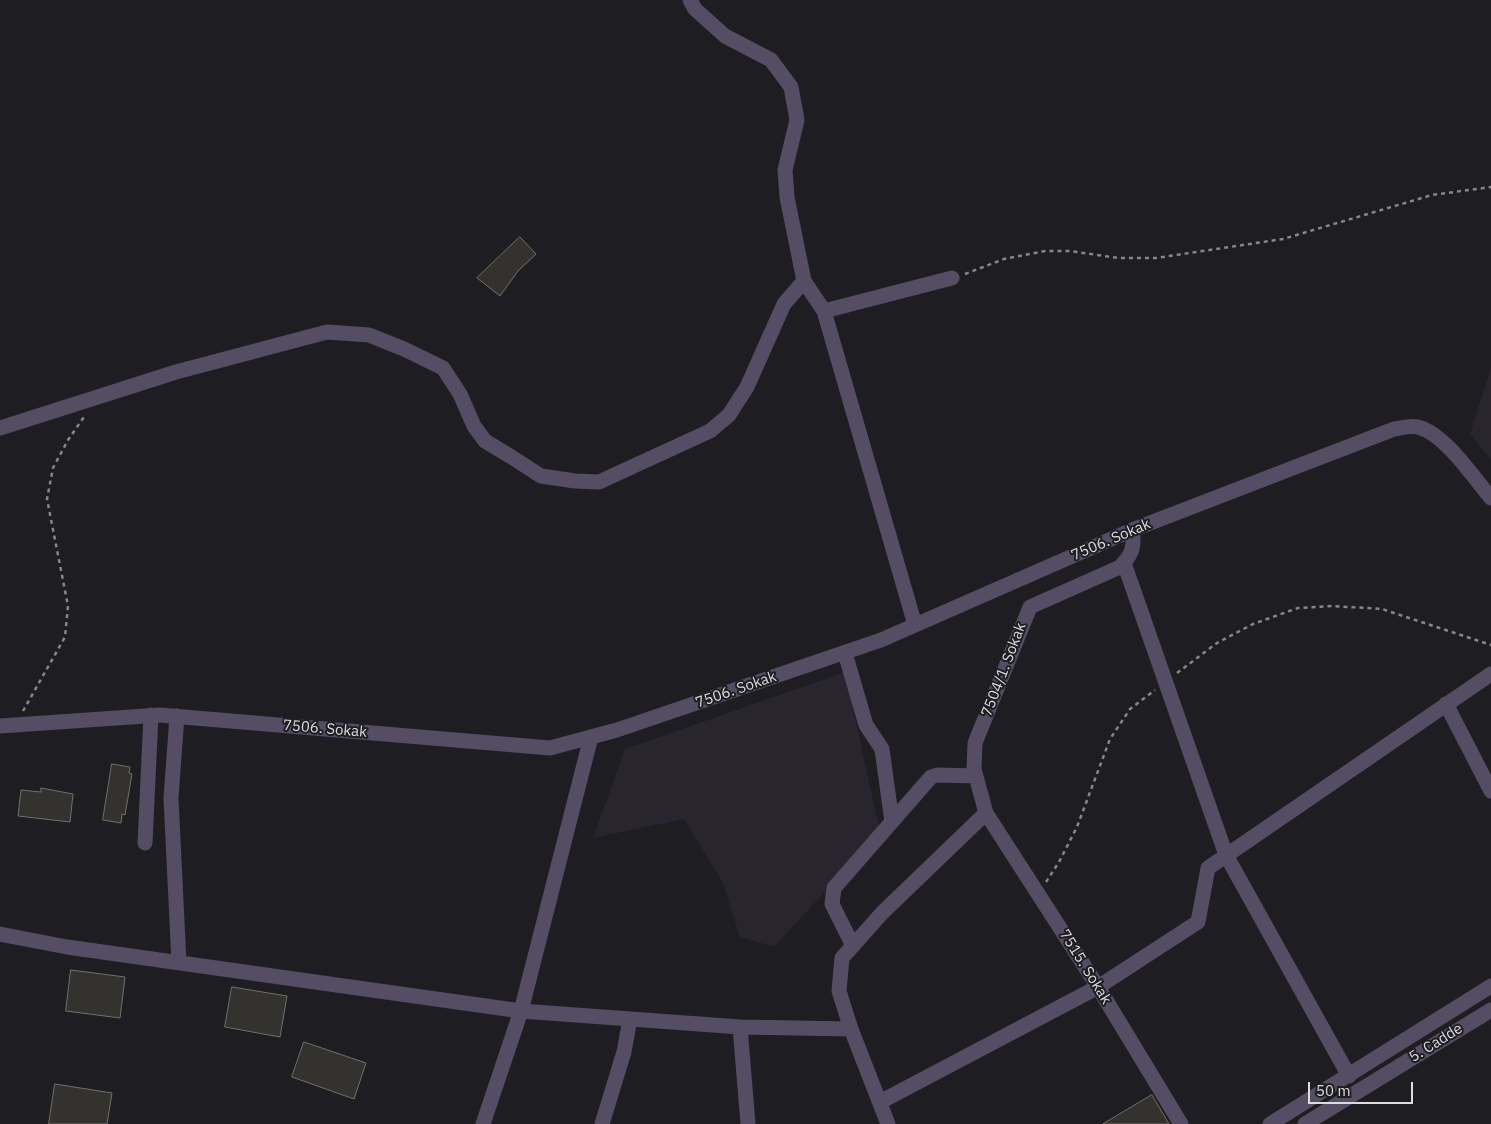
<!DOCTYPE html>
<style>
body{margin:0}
#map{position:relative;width:1491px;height:1124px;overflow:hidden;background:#1e1d21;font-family:"IBM Plex Sans",sans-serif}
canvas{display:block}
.scale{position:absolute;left:1308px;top:1082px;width:105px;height:22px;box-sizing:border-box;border:2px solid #dddcdf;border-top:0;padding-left:6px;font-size:15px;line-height:18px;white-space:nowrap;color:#dddcdf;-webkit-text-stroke:4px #1e1d21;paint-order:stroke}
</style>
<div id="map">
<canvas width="1491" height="1124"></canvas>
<div class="scale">50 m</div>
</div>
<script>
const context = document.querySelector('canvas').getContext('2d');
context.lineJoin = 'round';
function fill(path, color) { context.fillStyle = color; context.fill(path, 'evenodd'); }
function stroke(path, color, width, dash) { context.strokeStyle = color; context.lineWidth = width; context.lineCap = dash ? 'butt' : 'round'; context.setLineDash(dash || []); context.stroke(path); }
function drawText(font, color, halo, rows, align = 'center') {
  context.font = font + ' "IBM Plex Sans",sans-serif'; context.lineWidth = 4; context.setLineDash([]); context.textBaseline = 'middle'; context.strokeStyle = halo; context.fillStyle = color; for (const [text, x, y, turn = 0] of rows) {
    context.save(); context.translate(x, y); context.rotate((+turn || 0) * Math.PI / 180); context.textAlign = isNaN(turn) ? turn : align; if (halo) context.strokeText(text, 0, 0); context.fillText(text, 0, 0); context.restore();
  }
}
fill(new Path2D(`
 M1491 368V460L1470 434Z
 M845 672 880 832 774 947 740 937 722 881 684 819 593 838 625 749Z`), '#28252e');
const building = new Path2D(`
 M520 237 536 254 518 271 500 296 477 278Z
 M112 764 130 767 129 773 132 774 125 815 122 814 121 823 103 820Z
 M41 788 73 794 70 822 18 816 21 790 41 792Z
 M71 970 125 977 120 1018 66 1011Z
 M232 987 287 996 280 1037 225 1027Z
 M304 1042 366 1063 354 1099 292 1077Z
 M55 1084 112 1093 107 1124H49Z
 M1152 1095 1169 1124H1103Z`);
fill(building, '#33322e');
stroke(building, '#72716c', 1);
stroke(new Path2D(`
 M965 274 1004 259 1045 251H1070L1118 258H1156L1283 239 1432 195 1491 187
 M1177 673 1217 643 1253 624 1298 608 1333 606 1382 609 1491 645
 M23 711 65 637 68 606 47 499 53 468 68 440 84 417
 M1046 882 1059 862 1077 827 1110 739 1130 709 1155 690`), '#878689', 2.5, [4, 4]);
stroke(new Path2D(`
 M690 0 695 9 725 36 771 60 791 87 797 120 785 170 787 197 804 281 824 311 915 625
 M824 311 952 278
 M0 428 176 372 327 332 369 335 404 349 443 368 460 394 474 426 485 441 510 456 541 476 575 481 599 482 710 431 729 415 747 387 784 304 804 281
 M1132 530C1135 547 1132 555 1120 567L1030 607 975 743 974 769 986 813 1098 987 1181 1124
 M1124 563 1226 855 1349 1076
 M845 653 866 725 882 749 892 822
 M1446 704 1491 791
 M177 716 171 798 179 963
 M0 726 160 715 550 748 617 730 881 640 1132 530 1394 429C1401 428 1411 425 1418 427 1445 434 1473 477 1491 498
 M145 843 151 715
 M0 934 67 947 521 1011 740 1027 851 1029
 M853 946 832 904 834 888 931 777 937 775 976 776
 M740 1027 748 1124
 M880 1102 1098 987 1198 922 1208 868 1491 674
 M483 1124 521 1011 591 737
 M602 1124 624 1052 630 1019
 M888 1124 851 1029 839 991 842 958 882 913 986 813
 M1270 1124 1491 986
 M1305 1124 1491 1010`), '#554d64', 15);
drawText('15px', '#dddcdf', '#1e1d21', [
 ["7506. Sokak",1111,540,-23],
 ["7504/1. Sokak",1004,670,-69],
 ["7506. Sokak",736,690,-19],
 ["7506. Sokak",325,729,5],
 ["7515. Sokak",1085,967,58],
 ["5. Cadde",1436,1043,-32]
]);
</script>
